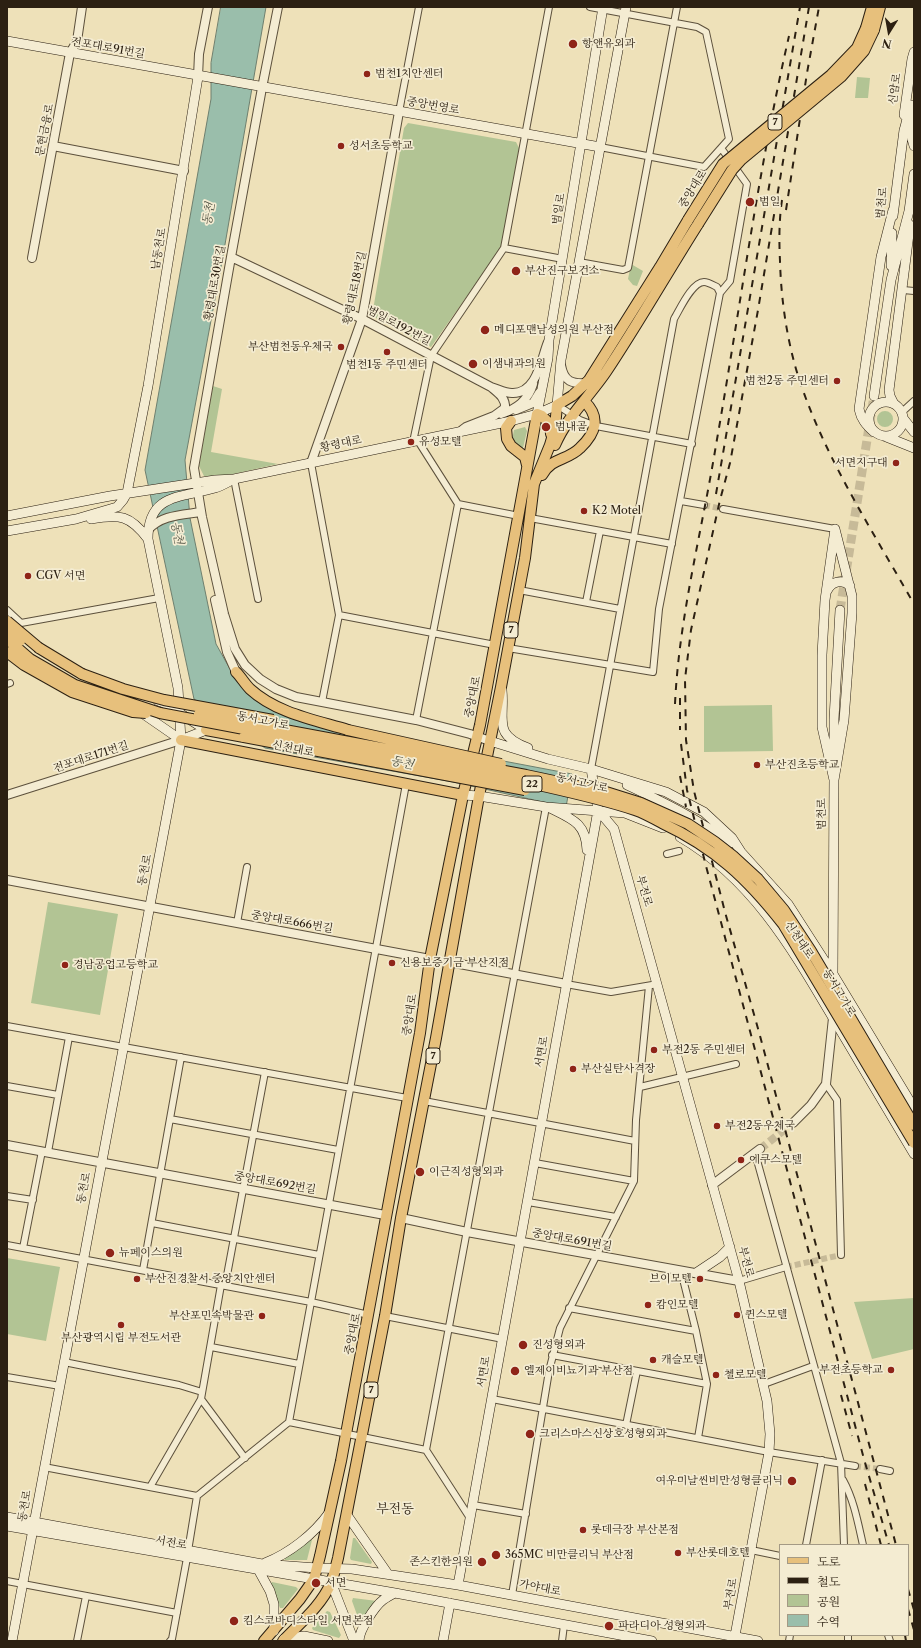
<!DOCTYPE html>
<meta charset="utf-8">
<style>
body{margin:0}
#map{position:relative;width:921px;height:1648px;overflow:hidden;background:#eee1b9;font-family:"Libre Caslon Text","Noto Serif KR",serif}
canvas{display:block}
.frame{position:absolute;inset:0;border:8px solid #2c2012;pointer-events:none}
.legend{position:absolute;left:779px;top:1544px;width:130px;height:92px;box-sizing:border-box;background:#f4ecd2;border:1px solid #a49a85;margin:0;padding:5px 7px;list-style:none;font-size:12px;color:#2c2012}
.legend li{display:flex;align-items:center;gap:8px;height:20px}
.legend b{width:20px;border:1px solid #a49a85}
.north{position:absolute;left:869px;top:12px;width:40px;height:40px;-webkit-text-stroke:3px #f4ecd2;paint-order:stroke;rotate:191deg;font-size:11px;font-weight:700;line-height:16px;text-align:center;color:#2c2012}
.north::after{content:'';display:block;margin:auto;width:14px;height:18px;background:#2c2012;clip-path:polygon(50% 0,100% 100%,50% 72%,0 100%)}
</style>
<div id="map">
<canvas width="921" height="1648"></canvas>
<div class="frame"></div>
<ul class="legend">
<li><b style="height:5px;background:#e7c07c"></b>도로</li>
<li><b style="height:5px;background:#2c2012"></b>철도</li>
<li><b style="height:11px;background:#b2c494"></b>공원</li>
<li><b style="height:11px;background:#9abeab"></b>수역</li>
</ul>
<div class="north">N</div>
</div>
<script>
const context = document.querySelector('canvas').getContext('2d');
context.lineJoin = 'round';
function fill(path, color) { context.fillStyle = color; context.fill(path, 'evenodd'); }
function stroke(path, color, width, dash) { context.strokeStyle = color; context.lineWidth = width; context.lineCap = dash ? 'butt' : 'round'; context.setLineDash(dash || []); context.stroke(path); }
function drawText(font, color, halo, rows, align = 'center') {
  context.font = font + ' "Libre Caslon Text","Noto Serif KR",serif'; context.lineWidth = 3.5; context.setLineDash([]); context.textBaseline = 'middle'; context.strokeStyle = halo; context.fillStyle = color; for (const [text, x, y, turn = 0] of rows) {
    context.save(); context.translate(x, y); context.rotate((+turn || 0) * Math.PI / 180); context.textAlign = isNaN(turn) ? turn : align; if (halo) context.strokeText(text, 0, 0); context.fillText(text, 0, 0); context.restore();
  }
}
fill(new Path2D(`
 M857 77 870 78 868 98H855Z
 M408 123 516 142 520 150 501 248 431 347 372 316 404 128Z
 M631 264 643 271 637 286 633 285 628 279Z
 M213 386 222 389 211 452 278 464 220 477 211 478 204 476 199 466Z
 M877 419a8 8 0 1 1 16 0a8 8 0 1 1-16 0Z
 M525 427 527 431 523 448H519L512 440 514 430Z
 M772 705 773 751 704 752V706Z
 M48 902 118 914 100 1015 31 1003Z
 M7 1258 60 1267 46 1341 7 1334Z
 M914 1298V1349L872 1359 854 1302Z
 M353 1538H355L372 1562 371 1564 351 1560 350 1558Z
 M309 1539 312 1540 307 1560H285L284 1558Z
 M272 1582 296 1587 298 1589 283 1608H280L270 1585Z
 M353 1598 377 1601 362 1623H360L352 1601Z
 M327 1611 330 1612 341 1635 339 1638 313 1630 312 1628Z`), '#b2c494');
const water = new Path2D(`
 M221 7H266L223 256 185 460 190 518 216 644 230 669 269 708 456 752 572 774 566 807 453 782 265 748 194 699 145 470 211 99V63Z`);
fill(water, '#9abeab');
stroke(water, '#6e7f6e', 1);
stroke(new Path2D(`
 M704 505 723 509
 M786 1267 841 1255
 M855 1466 880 1469`), '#c7ba98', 6, [6, 3]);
stroke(new Path2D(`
 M760 1149 793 1123`), '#c7ba98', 8, [8, 4]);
stroke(new Path2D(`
 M840 610 874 396`), '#c7ba98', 9, [9, 4.5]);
const minor = new Path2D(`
 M590 7 697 27 706 32 729 139 704 167 600 147
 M399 112 419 7
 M504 248 563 259
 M579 262 623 270 628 268 677 7
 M903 290 914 291
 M557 405 580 420 596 426 692 444
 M902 412 914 401
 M413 442 431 356 504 248 549 7
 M311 463 339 615 322 702
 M234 479 258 599
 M681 501 704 505
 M458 504 519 516
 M723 509 835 529
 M530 518 672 544
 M519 590 620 609
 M586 602 600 531
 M7 610 21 623
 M339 615 495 645
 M14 631 21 623 159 598
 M508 648 653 672 659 609 720 293 730 281 747 184 721 148
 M7 684 10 683
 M416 720 458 504 418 441
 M591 769 674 319C680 309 692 282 704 282 708 282 713 285 717 287L720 293
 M667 854 679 851
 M237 923 247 867
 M566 984 611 992 652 985
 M7 1026 407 1098
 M826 1084 837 1100 841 1255
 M7 1086 58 1095
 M640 1087 736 1064
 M424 1101 635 1141
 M170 1119 338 1150
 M48 1152 69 1037
 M755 1153 841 1463 844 1545
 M535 1163 634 1181
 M7 1196 33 1200
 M528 1202 616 1217
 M152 1223 319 1255
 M7 1245 311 1302 369 1315
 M23 1248 42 1151
 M143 1270 181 1057
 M681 1271 696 1331 707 1384 698 1438
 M739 1281 786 1267
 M225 1286 265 1072
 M569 1308 696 1331
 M385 1316 503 1339
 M211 1347 299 1364
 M552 1355 707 1384
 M64 1362 179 1385 202 1392
 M7 1377 60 1386
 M764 1384 813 1366
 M201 1399 245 1458
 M492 1399 769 1452 855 1466
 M289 1422 426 1450
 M626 1425 637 1371
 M44 1467 197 1496
 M880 1469 890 1471
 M843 1480C854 1500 858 1523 863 1545
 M150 1487 201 1399 221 1285
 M473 1505 526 1514
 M470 1518 426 1450 546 807
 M806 1545 822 1460
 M751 1550 780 1556
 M188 1551 197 1496 289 1422 406 784
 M7 1581 177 1613
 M512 1595 549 1371 560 1328 634 1181 636 1120 649 986
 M848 1635V1641
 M888 1635 890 1641
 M77 1641 86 1596
 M170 1641 172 1639 187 1558
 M562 1641 564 1625
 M789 1641 790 1635`);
const tertiary = new Path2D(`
 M278 7 262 88 231 257 194 468 202 517 224 614 235 649 245 665 260 679 276 689 296 697 416 720 470 734 490 741
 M198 77 199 54 208 7
 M53 146 184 171
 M231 257 362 319 491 387
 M32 258 70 53 77 41 82 7
 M561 365C564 382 572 384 587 383
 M516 410 533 403 539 393
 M501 414C516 409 528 401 533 384
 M462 430 466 427 494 416 505 408C506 398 498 393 491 387 498 389 505 393 512 393 537 394 541 359 548 342
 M311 463 362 319 399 112
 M148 530C161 515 182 515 201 512
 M215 600 227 652 236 672
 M7 795 181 740
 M7 880 430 959
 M449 962 566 984
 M793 1123 811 1105 826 1084 833 1018
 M7 1145 385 1215
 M712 1185 760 1149
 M401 1218 467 1232 739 1281`);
const secondary = new Path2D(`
 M7 41 600 147
 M904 115 912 59 914 52
 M913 116 912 139 914 146
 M893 216 904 130C907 122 907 112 912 105L914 108
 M891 266 892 233
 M874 396 891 280 909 211 914 174
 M869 419a17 17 0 1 1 34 0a17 17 0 1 1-34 0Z
 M894 404 890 396 889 390 909 234V224
 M537 414 548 358 549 340 603 7
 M903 418 914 432
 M874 432C866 425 861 419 859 409L881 257 893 210
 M884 436 914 448
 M7 516 110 496 215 480 234 479 511 421 537 414 557 405 561 360 626 7
 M91 519C120 514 130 515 148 539
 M835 529 852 596V613L844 720 834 780 822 727V655L825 600Z
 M7 531 76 519 117 507 123 500 127 493 148 386 198 77
 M827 591C831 582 842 578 850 586
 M502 690C505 721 492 734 528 748
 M158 701 164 703 206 730
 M139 711 181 740
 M181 740 206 730
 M490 741 548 759 591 769 666 792 704 812 732 838 741 852 788 904 833 974 914 1108
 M834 753V719L840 610
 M627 785C663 802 698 819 730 843
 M463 795 479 796 546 807 625 813 663 828
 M550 808C572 819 586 823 587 850
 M598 810 614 829 739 1281 767 1401 770 1434 769 1452 734 1641
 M680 837C754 880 794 952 836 1023 862 1067 888 1111 914 1154
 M833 975 834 775
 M696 1273 720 1257 730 1247
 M347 1515 388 1574
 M7 1517 262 1564 317 1568 352 1569 458 1585 758 1641
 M7 1526 395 1593 652 1641
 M265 1563C290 1553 314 1534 329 1513
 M259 1571 270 1591 274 1604V1631
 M331 1582 354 1641
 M458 1585 598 810 591 769
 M284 1639 304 1636 328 1641
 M12 1641 181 740 178 688 148 539C148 493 181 498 215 488 222 486 228 482 234 479
 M359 1641C359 1630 375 1606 383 1600 387 1597 391 1595 395 1593
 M443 1641 450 1603`);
const primary = new Path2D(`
 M866 28 872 7
 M874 30 880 7
 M511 421 506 428 507 439 511 446 525 457 527 465
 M555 445C567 417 589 397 606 372 638 324 667 273 698 224
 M542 475C552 457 567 461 580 448 596 433 601 417 584 401
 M206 730 244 737
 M181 740 463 795
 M264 1641 300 1599 314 1579 320 1556 341 1461 420 1033 430 959 463 795 480 725 537 414 542 416 550 424 551 434
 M283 1641C300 1623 321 1606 331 1583 334 1575 336 1566 338 1558L385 1316 401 1218 436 1038 479 796 501 687 525 558 534 484 550 445 555 428 557 405 572 396 589 380 660 267 688 220`);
const trunk = new Path2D(`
 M39 648 82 674
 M236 672C241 677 245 684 250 689 276 713 315 720 348 730`);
stroke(minor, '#5c503c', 8);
stroke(tertiary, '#5c503c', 10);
stroke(secondary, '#2c2012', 10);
stroke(primary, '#2c2012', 12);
stroke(trunk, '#2c2012', 12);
stroke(minor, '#f4ecd2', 6);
stroke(tertiary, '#f4ecd2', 8);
stroke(secondary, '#f4ecd2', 9);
stroke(primary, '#e7c07c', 10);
stroke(trunk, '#e7c07c', 10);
stroke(new Path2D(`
 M809 7 758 310 730 463 720 500 691 630 685 679 686 740 694 791 725 912 759 1032 896 1545
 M782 200C779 220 779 241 780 261 781 297 786 334 796 369 820 450 872 530 914 604
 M786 210 807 73 819 7
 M716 494 800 7
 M680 698V730
 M675 704C679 617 702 531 716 445 740 309 758 171 789 36
 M681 744 687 790 706 866 864 1459 889 1545
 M680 776 686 807
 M841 1395 852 1436
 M865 1484 881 1545
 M908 1589 914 1610
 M908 1609 914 1630
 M905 1635 906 1641`), '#2c2012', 2, [7, 7]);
const primaryBridge = new Path2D(`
 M688 220 723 164 831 75 857 48 866 28
 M698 224 732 170 741 160 841 77 864 51 874 30`);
const trunkBridge = new Path2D(`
 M7 621 39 648
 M7 630 20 641
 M7 639 30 659 75 685 160 713 543 786C574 793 605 800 635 810 644 813 653 818 662 823 715 848 747 878 783 924L914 1143
 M7 652 24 665 72 692 133 712 146 713
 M82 674 123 689 164 700 273 720
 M199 714 526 775 606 792 641 803 688 824 715 842 733 856 758 879 784 910 811 951 914 1125
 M348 730 501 764
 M244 737 525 790`);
stroke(primaryBridge, '#2c2012', 12, []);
stroke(trunkBridge, '#2c2012', 12, []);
stroke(primaryBridge, '#e7c07c', 10);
stroke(trunkBridge, '#e7c07c', 10);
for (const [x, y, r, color] of [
 [573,44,5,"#8f2418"],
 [367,74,4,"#8f2418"],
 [341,146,4,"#8f2418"],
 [750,202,5,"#8f2418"],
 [516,271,5,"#8f2418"],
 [485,330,5,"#8f2418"],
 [341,347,4,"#8f2418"],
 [387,352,4,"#8f2418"],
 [473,364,5,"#8f2418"],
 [837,381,4,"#8f2418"],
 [546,427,5,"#8f2418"],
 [411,442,4,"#8f2418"],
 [896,463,4,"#8f2418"],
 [584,511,4,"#8f2418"],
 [28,576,4,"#8f2418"],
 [757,765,4,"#8f2418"],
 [392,963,4,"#8f2418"],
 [65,965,4,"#8f2418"],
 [654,1050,4,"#8f2418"],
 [573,1069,4,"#8f2418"],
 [717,1126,4,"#8f2418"],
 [741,1160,4,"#8f2418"],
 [420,1172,5,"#8f2418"],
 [110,1253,5,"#8f2418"],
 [137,1279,4,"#8f2418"],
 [700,1279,4,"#8f2418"],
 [648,1305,4,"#8f2418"],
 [737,1315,4,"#8f2418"],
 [262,1316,4,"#8f2418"],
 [121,1325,4,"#8f2418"],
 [523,1345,5,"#8f2418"],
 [653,1360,4,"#8f2418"],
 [891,1370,4,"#8f2418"],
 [515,1371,5,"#8f2418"],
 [716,1375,4,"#8f2418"],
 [530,1434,5,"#8f2418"],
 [792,1481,5,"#8f2418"],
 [583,1530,4,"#8f2418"],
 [678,1553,4,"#8f2418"],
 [496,1555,5,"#8f2418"],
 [482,1562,5,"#8f2418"],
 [316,1583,5,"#8f2418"],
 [234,1621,5,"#8f2418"],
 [609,1626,5,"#8f2418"]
]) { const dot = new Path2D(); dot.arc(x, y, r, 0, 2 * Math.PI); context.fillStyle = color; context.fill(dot); stroke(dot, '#f4ecd2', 1.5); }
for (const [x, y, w] of [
 [775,122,14],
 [511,630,14],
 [532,784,20],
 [433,1056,14],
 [371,1390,14]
]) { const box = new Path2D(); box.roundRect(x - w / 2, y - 8, w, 16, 3); context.fillStyle = '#f4ecd2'; context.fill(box); stroke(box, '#2c2012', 1); }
drawText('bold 10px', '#2c2012', null, [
 ["7",775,122],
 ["7",511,630],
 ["22",532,784],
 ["7",433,1056],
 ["7",371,1390]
]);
drawText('11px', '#2c2012', '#f4ecd2', [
 ["항앤유외과",582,44],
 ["범천1치안센터",375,74],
 ["성서초등학교",349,146],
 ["범일",759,202],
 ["부산진구보건소",525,271],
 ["메디포맨남성의원 부산점",494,330],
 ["부산범천동우체국",333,347,"right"],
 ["이샘내과의원",482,364],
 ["범천1동 주민센터",387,365,"center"],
 ["범천2동 주민센터",829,381,"right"],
 ["범내골",555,427],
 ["유성모텔",419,442],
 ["서면지구대",888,463,"right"],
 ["K2 Motel",592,511],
 ["CGV 서면",36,576],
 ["부산진초등학교",765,765],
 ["신용보증기금 부산지점",400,963],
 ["경남공업고등학교",73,965],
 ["부전2동 주민센터",662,1050],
 ["부산실탄사격장",581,1069],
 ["부전2동우체국",725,1126],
 ["에쿠스모텔",749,1160],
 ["이근직성형외과",429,1172],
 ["뉴페이스의원",119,1253],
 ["부산진경찰서 중앙치안센터",145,1279],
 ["브이모텔",692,1279,"right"],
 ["캄인모텔",656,1305],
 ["퀸스모텔",745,1315],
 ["부산포민속박물관",254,1316,"right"],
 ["부산광역시립 부전도서관",121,1338,"center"],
 ["진성형외과",532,1345],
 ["캐슬모텔",661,1360],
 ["부전초등학교",883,1370,"right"],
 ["엘제이비뇨기과 부산점",524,1371],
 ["첼로모텔",724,1375],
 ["크리스마스신상호성형외과",539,1434],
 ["여우미날씬비만성형클리닉",783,1481,"right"],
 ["롯데극장 부산본점",591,1530],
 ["부산롯데호텔",686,1553],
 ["365MC 비만클리닉 부산점",505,1555],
 ["존스킨한의원",473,1562,"right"],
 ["서면",325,1583],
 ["킴스코바디스타일 서면본점",243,1621],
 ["파라디아 성형외과",618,1626]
], 'left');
drawText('11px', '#2c2012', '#f4ecd2', [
 ["전포대로91번길",108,48,10],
 ["신암로",895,89,-82],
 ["중앙번영로",433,106,10],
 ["문현금융로",45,130,-79],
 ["중앙대로",693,189,-58],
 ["범천로",882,203,-84],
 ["범일로",559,209,-81],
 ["남동천로",159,249,-80],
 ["황령대로30번길",215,283,-80],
 ["황령대로18번길",355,288,-78],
 ["범일로192번길",399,326,28],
 ["황령대로",341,444,-12],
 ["중앙대로",473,697,-79],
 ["동서고가로",263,721,11],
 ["신천대로",293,749,11],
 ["전포대로171번길",91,757,-18],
 ["동서고가로",582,783,13],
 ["범천로",822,814,-90],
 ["동천로",145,870,-79],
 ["부전로",644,891,74],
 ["중앙대로666번길",292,922,10],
 ["신천대로",799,940,56],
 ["동서고가로",839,993,59],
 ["중앙대로",410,1015,-81],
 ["서면로",542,1052,-80],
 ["중앙대로692번길",275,1183,10],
 ["동천로",84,1188,-79],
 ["중앙대로691번길",572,1240,10],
 ["부전로",746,1262,75],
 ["중앙대로",353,1334,-79],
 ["서면로",484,1372,-80],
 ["동천로",25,1506,-80],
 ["서전로",171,1543,10],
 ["가야대로",540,1588,11],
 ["부전로",731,1594,-80]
]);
drawText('italic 12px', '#4d4f40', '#f4ecd2', [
 ["동천",209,214,-81],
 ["동천",177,533,80],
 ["동천",402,763,12]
]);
drawText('13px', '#2c2012', '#f4ecd2', [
 ["부전동",395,1509]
]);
</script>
